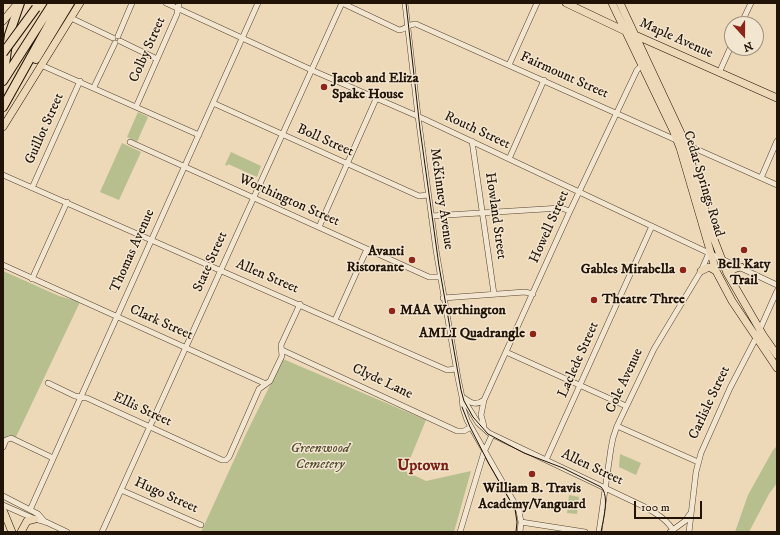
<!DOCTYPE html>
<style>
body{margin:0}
#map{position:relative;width:780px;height:535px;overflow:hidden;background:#edd8b7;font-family:"IM FELL DW Pica",serif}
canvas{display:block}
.frame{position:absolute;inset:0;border:4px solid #211306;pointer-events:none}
.north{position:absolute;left:724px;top:16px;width:40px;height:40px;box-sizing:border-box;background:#f3e6d0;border:1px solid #9f927f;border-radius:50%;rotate:159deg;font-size:11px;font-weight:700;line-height:16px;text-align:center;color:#211306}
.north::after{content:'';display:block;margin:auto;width:14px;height:18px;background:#8f2418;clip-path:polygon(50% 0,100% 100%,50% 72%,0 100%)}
.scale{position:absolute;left:634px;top:501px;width:68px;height:18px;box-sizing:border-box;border:2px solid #211306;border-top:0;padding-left:5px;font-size:12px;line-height:14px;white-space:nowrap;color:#211306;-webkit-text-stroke:3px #f3e6d0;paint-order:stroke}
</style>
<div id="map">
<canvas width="780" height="535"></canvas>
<div class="frame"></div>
<div class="north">N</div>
<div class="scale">100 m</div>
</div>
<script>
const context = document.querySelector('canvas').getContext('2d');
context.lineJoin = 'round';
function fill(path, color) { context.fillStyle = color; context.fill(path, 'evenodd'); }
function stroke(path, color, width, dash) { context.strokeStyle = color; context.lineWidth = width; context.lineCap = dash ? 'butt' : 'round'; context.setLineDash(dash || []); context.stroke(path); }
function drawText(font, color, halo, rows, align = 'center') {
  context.font = font + ' "IM FELL DW Pica",serif'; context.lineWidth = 3; context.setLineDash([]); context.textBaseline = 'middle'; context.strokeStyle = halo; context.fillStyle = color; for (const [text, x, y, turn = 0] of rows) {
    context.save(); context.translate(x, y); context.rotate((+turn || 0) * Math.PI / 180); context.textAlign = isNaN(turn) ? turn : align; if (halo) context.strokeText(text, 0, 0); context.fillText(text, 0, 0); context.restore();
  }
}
fill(new Path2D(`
 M138 112 148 117 137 142 127 137Z
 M122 143 141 152 119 200 100 192Z
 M231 152 261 166 257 177 228 164 227 166 225 165Z
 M3 271 59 296 80 302 15 439 9 435 3 439Z
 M283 359 426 420 405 471 426 481 471 471 454 532H201L246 434Z
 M777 446V483L769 494 749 532H735L748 495 773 450Z
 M620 454 641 463 636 475 619 467Z
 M569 495 579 497 577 514 567 513Z`), '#b7bf8f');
const minor = new Path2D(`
 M166 3 316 72 424 119 777 285
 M342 3 399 30C405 30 409 23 416 24L777 185
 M405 3 418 116 436 250 458 378 462 397 478 423 489 433 645 507C657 514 668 520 674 532
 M71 18 113 38
 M741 24 751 3
 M118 36 132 3
 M120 41 157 59
 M41 65 199 135
 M509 65 537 3
 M719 73 732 44
 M94 87 115 43
 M213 103 419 196 428 195
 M136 107 177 14 179 3
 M472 141 494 294
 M130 142 429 277H440
 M509 159 544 80
 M3 175 447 370 456 369
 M761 178 777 141
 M32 188 80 81
 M431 216 561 208 570 211
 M319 227 376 99
 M3 265 266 384
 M32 279 67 202
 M443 298 525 292 533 294
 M335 320 367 249
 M282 350 457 431H464L471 427
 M506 352 626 406
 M48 383 75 396 87 398 222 460H226L229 457 259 389 270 381 282 356 281 345 300 304
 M462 398 463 408 467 420 519 511 521 522 520 532
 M464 398C471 403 476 406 484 400
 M484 426 481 415 484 400 570 211 637 70 641 66
 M617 426 698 462
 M3 447 6 440 11 438 53 458
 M546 460 652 226
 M121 490 201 525
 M3 496 38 514 45 522
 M3 505 35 519 46 522 67 532
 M30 510 258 3
 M521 522 585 532
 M102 532 342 3
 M460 532 484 452 492 435
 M599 532 611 448 613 438 617 426 654 349 701 271 709 253
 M670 532 685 521 690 514
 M689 532 696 472 701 453 730 388 756 338 777 291`);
const major = new Path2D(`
 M566 3 625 31
 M612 3 673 130 680 148 716 271 732 301 777 368
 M620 3 686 144 712 234 727 273 763 335 777 355
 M3 21 18 3
 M635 35 777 98
 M3 127 80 3
 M701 271 709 267 716 271
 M732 280 731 271 734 269 741 267
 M3 510 12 532
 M21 532 27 521 35 519`);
const highway = new Path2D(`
 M36 59 70 3
 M3 70 5 65 9 35 20 3
 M3 81 53 3
 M3 107 61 3`);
stroke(minor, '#544432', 6);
stroke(major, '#211306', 8);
stroke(highway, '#211306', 10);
stroke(minor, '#f3e6d0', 5);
stroke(major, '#edd8b7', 7);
stroke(highway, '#edd8b7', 8);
stroke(new Path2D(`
 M406 3 420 129 439 266 461 390 464 401 473 417 488 434 524 453 563 468 601 487C610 496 603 520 601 532
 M462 407 470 427 489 464 515 509 517 522 516 532`), '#211306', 1);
const highwayBridge = new Path2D(`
 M3 53 36 8`);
stroke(highwayBridge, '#211306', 10, []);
stroke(highwayBridge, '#edd8b7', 8);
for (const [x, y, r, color] of [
 [324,87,4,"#8f2418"],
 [744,250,4,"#8f2418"],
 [412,260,4,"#8f2418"],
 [683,270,4,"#8f2418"],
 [594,300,4,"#8f2418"],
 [392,311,4,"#8f2418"],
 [533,334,4,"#8f2418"],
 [532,474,4,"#8f2418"]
]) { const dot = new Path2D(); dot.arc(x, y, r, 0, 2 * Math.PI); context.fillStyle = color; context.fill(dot); stroke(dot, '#f3e6d0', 1.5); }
drawText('14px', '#211306', '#f3e6d0', [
 ["Maple Avenue",676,39,24],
 ["Colby Street",148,50,-66],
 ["Fairmount Street",564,76,24],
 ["Guillot Street",45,129,-66],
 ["Routh Street",477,131,25],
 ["Boll Street",325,141,24],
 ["Cedar Springs Road",703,184,73],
 ["McKinney Avenue",441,199,82],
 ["Worthington Street",289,201,24],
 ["Howland Street",495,216,82],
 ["Howell Street",550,227,-66],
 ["Thomas Avenue",133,251,-66],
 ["State Street",211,262,-66],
 ["Allen Street",267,277,23],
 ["Clark Street",161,323,24],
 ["Laclede Street",579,360,-66],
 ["Cole Avenue",625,381,-65],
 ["Clyde Lane",382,382,25],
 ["Carlisle Street",710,403,-65],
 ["Ellis Street",142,410,25],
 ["Allen Street",592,468,25],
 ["Hugo Street",166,496,24]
]);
drawText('bold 14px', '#211306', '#f3e6d0', [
 ["Jacob and Eliza",332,79],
 ["Spake House",332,95],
 ["Avanti",404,252,"right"],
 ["Ristorante",404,268,"right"],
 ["Bell Katy",744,265,"center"],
 ["Trail",744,281,"center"],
 ["Gables Mirabella",675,270,"right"],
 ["Theatre Three",602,300],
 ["MAA Worthington",400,311],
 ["AMLI Quadrangle",525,334,"right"],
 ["William B. Travis",532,489,"center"],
 ["Academy/Vanguard",532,505,"center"]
], 'left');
drawText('italic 14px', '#564f36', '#f3e6d0', [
 ["Greenwood",320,449],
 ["Cemetery",320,465]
]);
drawText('bold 16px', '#7a1f14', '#f3e6d0', [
 ["Uptown",423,467]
]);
</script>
